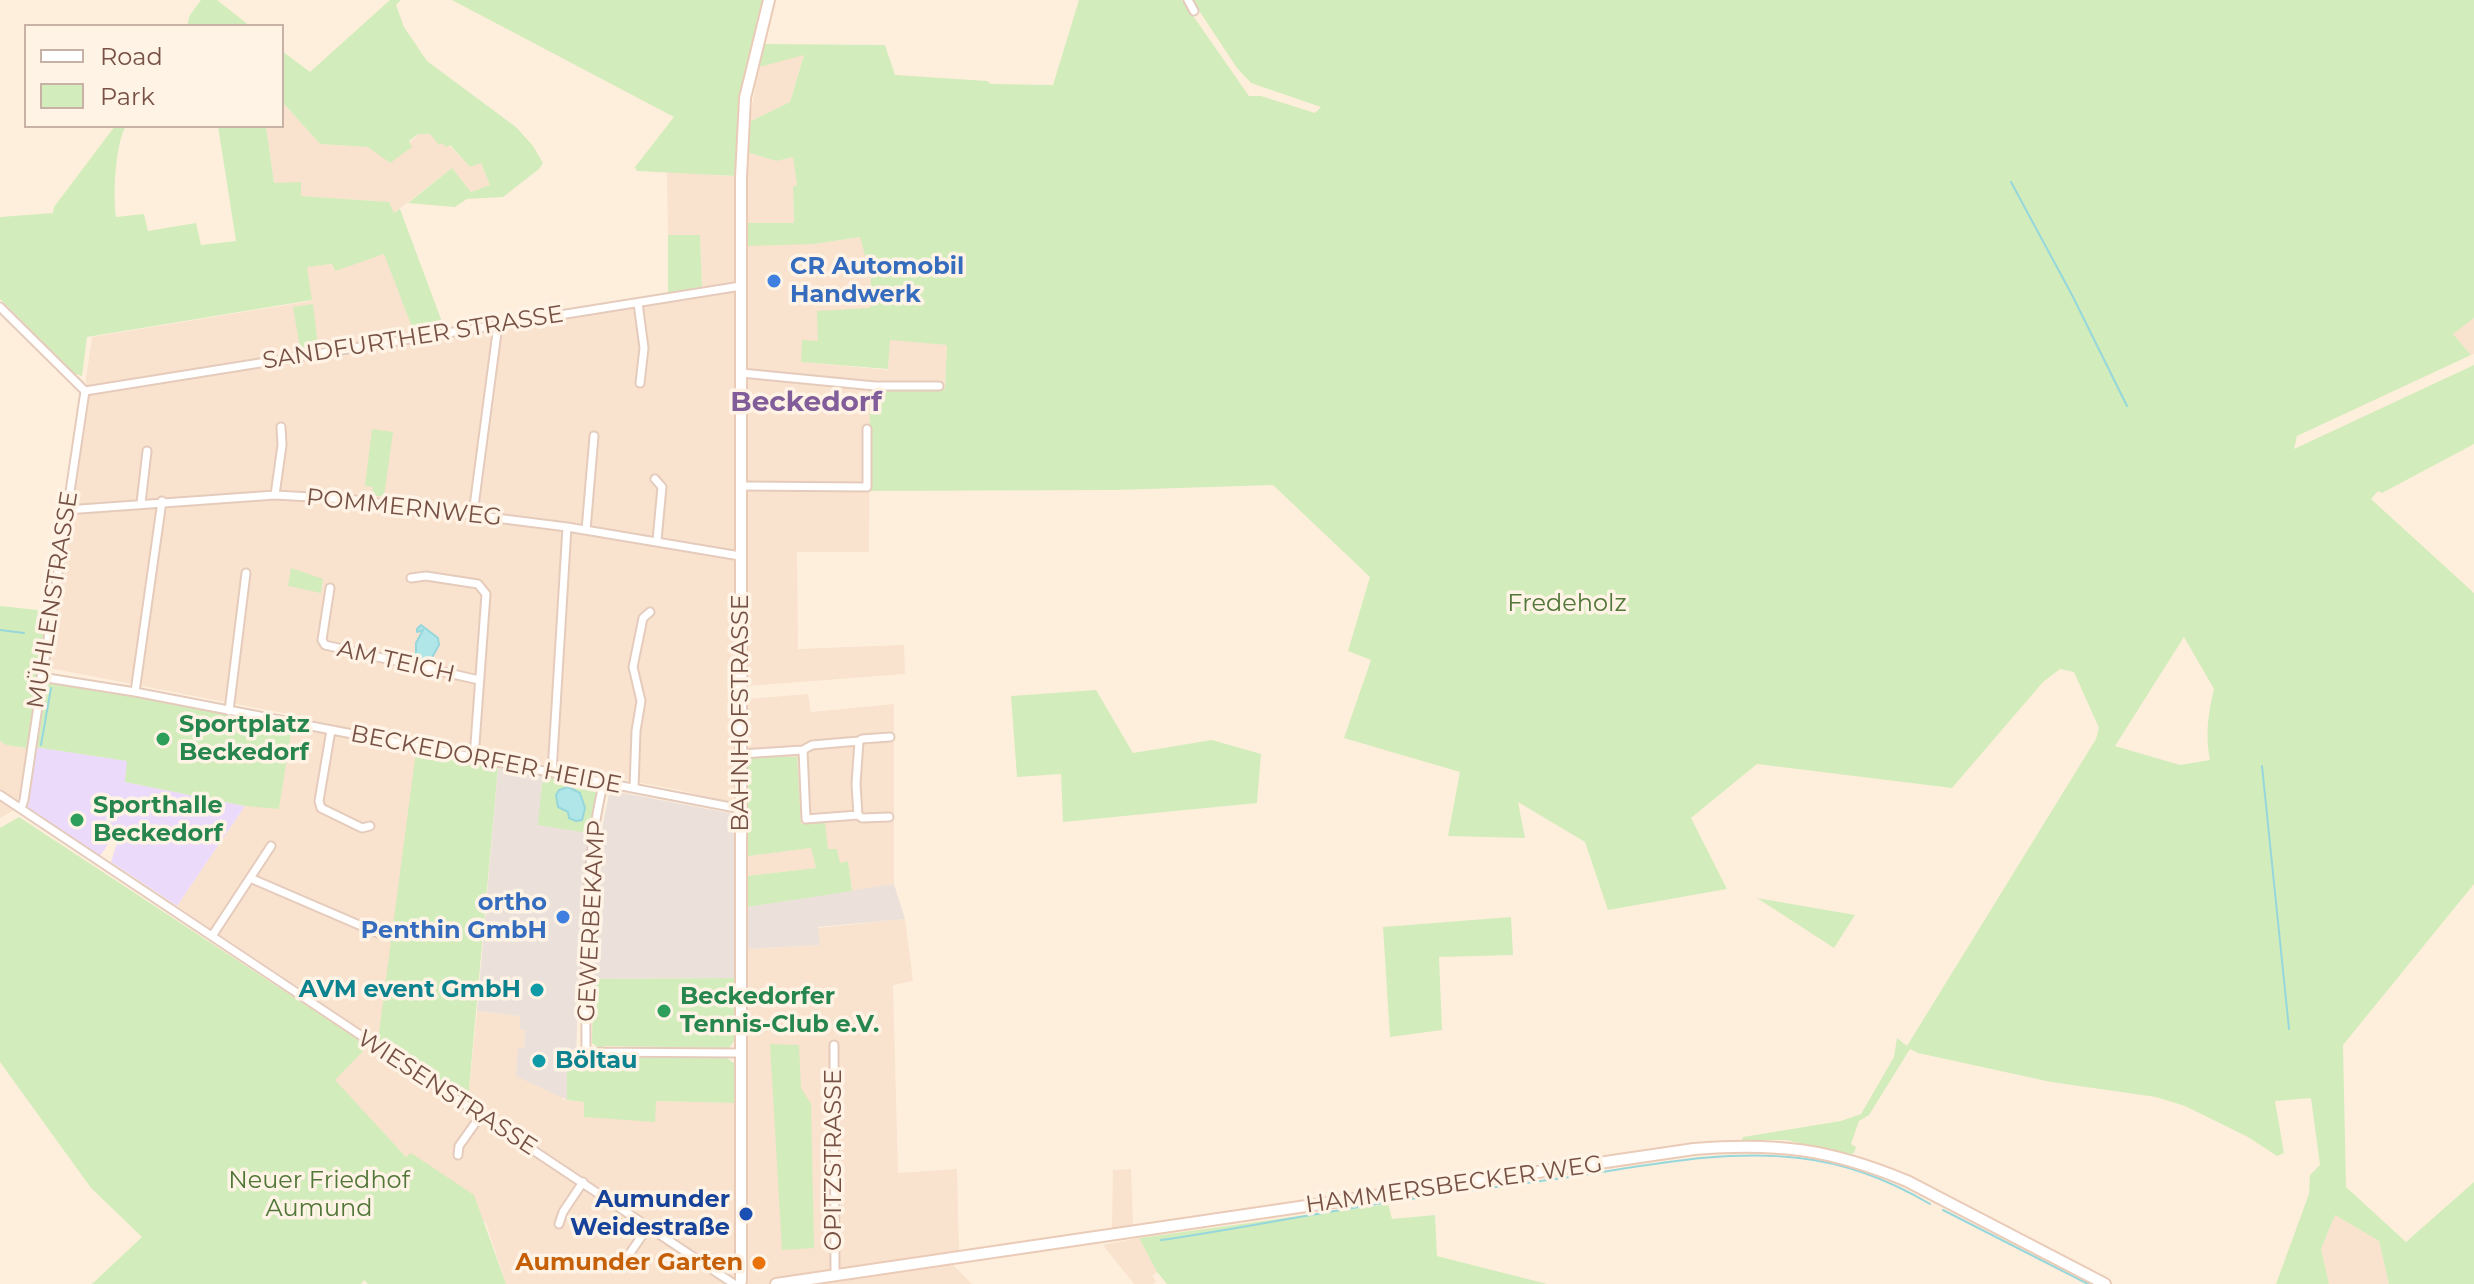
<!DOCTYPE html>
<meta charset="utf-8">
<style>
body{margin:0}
#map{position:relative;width:2474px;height:1284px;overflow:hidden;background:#feefdd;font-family:Montserrat,sans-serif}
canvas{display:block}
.legend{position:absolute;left:24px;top:24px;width:260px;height:104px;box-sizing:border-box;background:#fff3e6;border:2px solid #c8b2a5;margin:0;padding:10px 14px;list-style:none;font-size:24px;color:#765144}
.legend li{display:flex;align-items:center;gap:16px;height:40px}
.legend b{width:40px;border:2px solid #c8b2a5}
</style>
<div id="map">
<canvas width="2474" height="1284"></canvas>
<ul class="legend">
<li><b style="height:10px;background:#fff"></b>Road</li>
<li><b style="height:22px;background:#d3ecbb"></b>Park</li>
</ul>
</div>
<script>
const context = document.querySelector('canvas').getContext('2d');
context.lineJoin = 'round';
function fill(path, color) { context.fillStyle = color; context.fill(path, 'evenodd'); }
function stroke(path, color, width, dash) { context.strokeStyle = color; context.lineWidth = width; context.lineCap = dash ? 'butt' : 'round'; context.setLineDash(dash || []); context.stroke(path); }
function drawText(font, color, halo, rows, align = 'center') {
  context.font = font + ' Montserrat,sans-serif'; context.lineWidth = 7; context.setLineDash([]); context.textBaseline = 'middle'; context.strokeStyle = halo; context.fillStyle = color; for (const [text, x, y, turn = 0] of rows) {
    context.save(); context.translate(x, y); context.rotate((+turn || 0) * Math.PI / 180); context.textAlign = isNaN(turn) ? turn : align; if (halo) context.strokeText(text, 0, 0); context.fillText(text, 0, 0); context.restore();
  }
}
fill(new Path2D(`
 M804 54 790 102 749 122 759 67Z
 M285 105 320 144 369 147 390 163 418 134H430L449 145 470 167 481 163 490 185 471 192 452 168 394 213 389 202 301 196 274 183 266 126H282V106Z
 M746 152 777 161 793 157 797 185 793 187 794 224 814 244 861 237 871 277 870 309 818 341 801 362 888 370 890 339 947 345 945 389 870 388 869 552H797L798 649 904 645 905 674 747 686V699L808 694 811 712 894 704V884L852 891 848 861 840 863 801 824 745 757 737 806 679 790 418 741 379 1041 177 906 245 806 279 808 293 715 49 668 88 393 86 379 92 337 311 301 306 267 332 264 334 270 385 254 417 340 702 294 700 236 668 235 667 172 746 177Z
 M2474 318V354L2471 355 2452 333Z
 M0 741 6 745 27 748 20 794 14 810 0 818Z
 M811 848 816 868 747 876 748 856Z
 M905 919 913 981 893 985 898 1173 957 1169 959 1250 953 1265 972 1284H506L486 1223 406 1157 334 1080 368 1046 464 1110 468 1100 477 1011 520 1016V1029H525L524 1048H518L564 1100 584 1102 655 1122V1101L735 1103 736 1126 746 1128V949L819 945 818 928Z
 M1131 1169 1133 1226 1112 1229 1113 1170Z
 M2335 1215 2379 1241 2389 1284H2329L2321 1249Z
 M1139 1238 1157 1272 1152 1276 1156 1281 1153 1284H1134L1103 1245Z`), '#f9e2ce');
fill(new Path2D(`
 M498 767 547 775 542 784 539 825 601 834 609 794 613 791 734 814V978L593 979 579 972 576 1058H567V1100L516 1076 518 1048H524L525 1030 520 1029V1016L477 1011Z
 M894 884 905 919 818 927 820 945 746 949 747 907Z`), '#ebe1da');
fill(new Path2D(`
 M35 747 128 761 125 782 245 806 177 906 111 862 117 843 111 840 100 856 27 807Z`), '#ecdafa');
fill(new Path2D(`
 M201 0H217L250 26H187L190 15Z
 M390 0H401L396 5 404 27 427 61 516 127 533 146 543 163 539 169 503 197 467 199 455 207 408 203 452 168 471 192 490 185 481 163 470 167 450 145 446 147 442 143 439 145 430 134H418L409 141 412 147 390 163 368 147 320 144 285 105 282 106V51L310 72Z
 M452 0H763C747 60 737 114 736 176L637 171 635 167 674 117Z
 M1079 0H1182L1249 96H1261L1315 113 1321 107 1251 83 1237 68 1192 0H2474V318L2453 334 2471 355 2297 436 2294 449 2474 365V444L2382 493 2378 491 2371 499 2474 593V884L2343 1045 2346 1187 2406 1242 2474 1182V1284H2389L2379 1241 2335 1215 2321 1249 2329 1284H2276L2309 1194 2310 1175 2320 1165 2311 1098 2275 1101 2284 1153 2277 1156 2248 1137 2185 1106 2156 1097 2051 1082 1918 1053 1910 1049 1869 1115 1859 1121 1851 1144 1856 1147 1854 1153 1848 1155 1786 1140H1742L1743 1137 1841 1121 1861 1114 1894 1057 1897 1038 1907 1046 2096 739 2099 728 2074 672 2060 669 2043 682 1952 788 1757 764 1691 818 1727 889 1608 910 1585 842 1518 802 1525 838 1448 836 1460 772 1344 738 1371 660 1348 651 1370 577 1273 485 1116 490 869 491 870 388 945 389 947 345 890 340 888 369 801 362 802 340 818 341 817 311 870 308 871 277 860 237 814 244 746 246 747 223H794L793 187 797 185 793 157 777 161 746 152 749 122 790 102 804 55 759 67 764 44 885 45 895 75 987 81 991 84 1053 85ZM2184 637 2214 689C2208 714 2205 735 2210 760L2180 765 2115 746Z
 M115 126H126C115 144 113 196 116 217L144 214 148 231 196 223 201 245 236 241 218 126H266L274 183 301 182V196L389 202 394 213 400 209 445 330 415 335 384 254 335 271 332 264 307 267 312 300 87 337 82 376 75 374 0 299V217L53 213 54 207Z
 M668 235H700L702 289 668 295Z
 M313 304 318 345 300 348 293 307Z
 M372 429 393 432 384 497 372 495 373 487 365 486Z
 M291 568 323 579 321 593 288 586Z
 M0 606 47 611 27 748 6 745 0 741Z
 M54 681 292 727 279 809 245 806 125 782 127 761 35 747 44 688 47 683Z
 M1096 690 1133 753 1212 740 1261 754 1257 803 1063 822 1061 774 1017 777 1011 696Z
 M416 751 498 767 468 1100 378 1040Z
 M745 757H797L801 824 825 822 828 849H837L840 863 848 861 852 891 747 907V876L816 868 811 848 748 856Z
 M547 775 595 786 597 793 589 833 538 825 542 784ZM556 795 582 799V819L576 821 570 818 568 812 558 807Z
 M19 817 368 1046 335 1080 406 1157 411 1153 474 1195 506 1284H368L364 1280 361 1284H92L142 1237 91 1188 0 1062V828Z
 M1757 898 1855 915 1834 948Z
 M1511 917 1513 955 1439 957 1442 1030 1390 1037 1383 927Z
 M734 978 736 1038 729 1048 606 1046 599 1048 592 1043 593 979Z
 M770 1044 799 1045 801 1088 811 1104 814 1248 782 1250Z
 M567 1058H727L735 1064V1103L656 1101 655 1122 584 1117V1102L567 1100Z
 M1388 1204 1392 1219 1435 1215 1437 1256 1547 1284H1167L1157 1272 1139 1238Z`), '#d3ecbb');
const water = new Path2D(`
 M421 625 438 638 439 645 430 661 416 659V643L423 630 417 632V629Z
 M568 787 580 793 585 808 582 820 576 821 569 818 568 812 558 807 556 795 559 790Z`);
fill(water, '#b1e6e9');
stroke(water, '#96d7dc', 2);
stroke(new Path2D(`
 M2011 182 2072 295 2127 406
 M0 630 24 633
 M41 745 51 688
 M2262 766 2289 1029
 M1943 1210 2088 1284
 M1161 1240C1225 1231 1289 1218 1353 1208 1425 1196 1498 1187 1570 1177 1645 1166 1723 1149 1799 1158 1845 1163 1891 1181 1930 1204`), '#96d7dc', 2);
const street = new Path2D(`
 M1188 0 1194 11
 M638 303 644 348 640 383
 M0 307 85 391
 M741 373 875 386H939
 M85 391 741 286
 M655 479 662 487 657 540
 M741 486 867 487V429
 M275 495 282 445 281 427
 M141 503 147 451
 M66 510 275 495 346 499 567 527 740 556
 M473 514 498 325
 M586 530 594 436
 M411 578 426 576 478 584 486 594 474 758
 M330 588 322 640 325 645 479 680
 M41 677 135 692 741 809
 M135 692 162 501
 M229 711 246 573
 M331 730 319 801 321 808 362 828 370 826
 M859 741 862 739 890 737
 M741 754 803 750 806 819 858 815 856 784 859 741 812 745 803 750
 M552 772 567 527
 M604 781C582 869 586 963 586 1052L740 1053
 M634 788 636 731 641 701 633 667 643 618 650 612
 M0 795 734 1284
 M21 809 24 800 85 391
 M858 815 862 818 889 817
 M250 878 380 934
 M212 936 271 846
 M834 1045 835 1275
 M458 1155 459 1146 481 1115
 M559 1224 563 1212 583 1182
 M624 1267 628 1256 648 1227`);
const secondary = new Path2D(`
 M741 1281V177L745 98 769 0
 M776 1284 1694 1149C1777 1142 1830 1149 1907 1181L2105 1284`);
stroke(street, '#e5cbbc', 11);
stroke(secondary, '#eacbb8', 14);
stroke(street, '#fff', 7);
stroke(secondary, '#fff', 10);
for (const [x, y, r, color] of [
 [774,281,8,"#3f7fe0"],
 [163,739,8,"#2e9e5b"],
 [77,820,8,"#2e9e5b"],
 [563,917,8,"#3f7fe0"],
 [537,990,8,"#0f9aa8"],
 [664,1011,8,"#2e9e5b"],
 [539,1061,8,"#0f9aa8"],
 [746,1214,8,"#1a4fb4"],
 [759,1263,8,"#e8710a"]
]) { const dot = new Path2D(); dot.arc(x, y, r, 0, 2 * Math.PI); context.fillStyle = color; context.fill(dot); stroke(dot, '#fff3e6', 3); }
drawText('bold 24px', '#366cbe', '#fff3e6', [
 ["CR Automobil",790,267],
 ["Handwerk",790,295],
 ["ortho",547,903,"right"],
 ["Penthin GmbH",547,931,"right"]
], 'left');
drawText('24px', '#765144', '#fff3e6', [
 ["SANDFURTHER STRASSE",413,338,-9],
 ["POMMERNWEG",404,508,6],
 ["MÜHLENSTRASSE",53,600,-81],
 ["AM TEICH",396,662,13],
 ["BAHNHOFSTRASSE",741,713,-90],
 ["BECKEDORFER HEIDE",486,760,11],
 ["GEWERBEKAMP",592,921,-87],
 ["WIESENSTRASSE",447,1093,33],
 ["OPITZSTRASSE",834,1160,-90],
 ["HAMMERSBECKER WEG",1454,1185,-8]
]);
drawText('24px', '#517738', '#fff3e6', [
 ["Fredeholz",1567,604],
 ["Neuer Friedhof",319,1181],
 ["Aumund",319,1209]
]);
drawText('bold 24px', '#27864d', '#fff3e6', [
 ["Sportplatz",179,725],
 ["Beckedorf",179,753],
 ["Sporthalle",93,806],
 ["Beckedorf",93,834],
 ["Beckedorfer",680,997],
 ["Tennis-Club e.V.",680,1025]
], 'left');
drawText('bold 24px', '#0d838f', '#fff3e6', [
 ["AVM event GmbH",521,990],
 ["Böltau",555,1061,"left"]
], 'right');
drawText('bold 24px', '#164399', '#fff3e6', [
 ["Aumunder",730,1200],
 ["Weidestraße",730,1228]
], 'right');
drawText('bold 24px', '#c56008', '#fff3e6', [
 ["Aumunder Garten",743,1263]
], 'right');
drawText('bold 28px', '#815e9a', '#fff3e6', [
 ["Beckedorf",806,403]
]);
</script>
